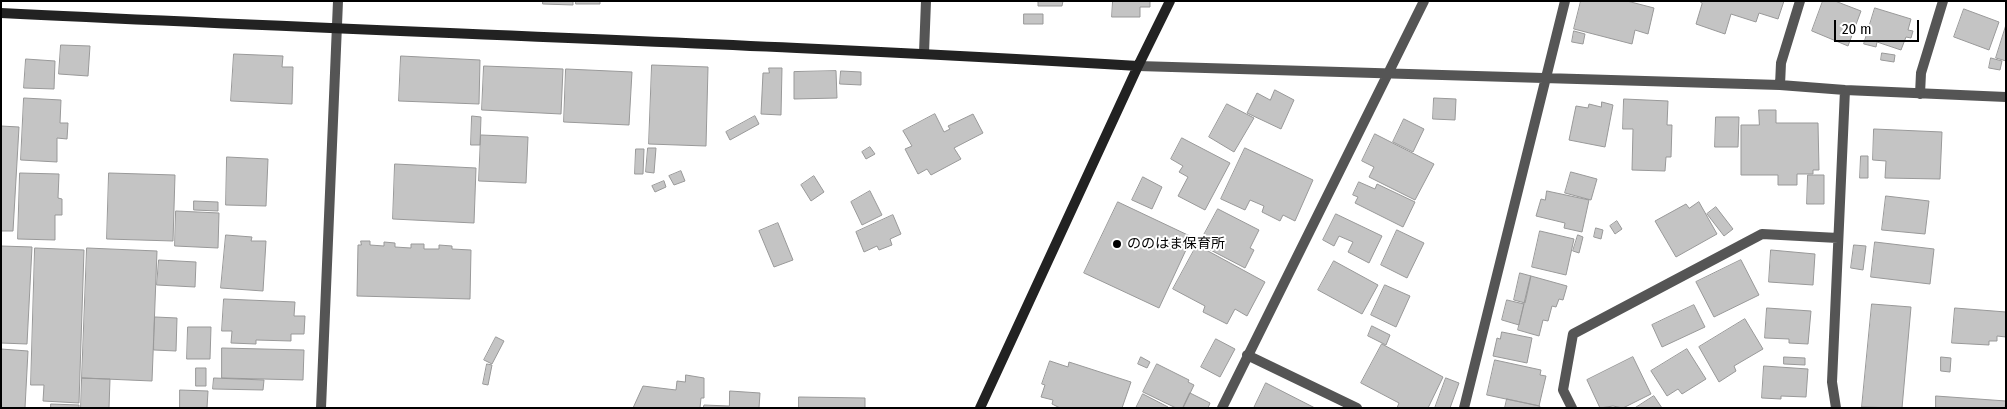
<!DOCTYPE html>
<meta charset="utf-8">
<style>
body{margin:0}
#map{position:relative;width:2007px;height:409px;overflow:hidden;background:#fff;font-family:"Fira Sans Condensed",sans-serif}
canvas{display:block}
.frame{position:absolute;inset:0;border:2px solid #000;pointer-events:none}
.scale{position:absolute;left:1834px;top:20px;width:85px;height:22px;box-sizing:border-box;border:2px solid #000;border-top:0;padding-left:6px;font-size:15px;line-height:18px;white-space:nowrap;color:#000;-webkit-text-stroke:4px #fff;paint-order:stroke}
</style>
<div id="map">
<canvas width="2007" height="409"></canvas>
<div class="frame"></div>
<div class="scale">20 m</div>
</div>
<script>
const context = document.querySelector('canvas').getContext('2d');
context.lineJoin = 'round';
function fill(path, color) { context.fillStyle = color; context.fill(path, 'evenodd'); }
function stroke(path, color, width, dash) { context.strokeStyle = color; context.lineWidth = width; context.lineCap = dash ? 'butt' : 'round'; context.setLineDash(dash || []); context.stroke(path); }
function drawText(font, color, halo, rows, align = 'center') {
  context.font = font + ' "Fira Sans Condensed","Noto Sans JP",sans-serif'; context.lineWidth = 4; context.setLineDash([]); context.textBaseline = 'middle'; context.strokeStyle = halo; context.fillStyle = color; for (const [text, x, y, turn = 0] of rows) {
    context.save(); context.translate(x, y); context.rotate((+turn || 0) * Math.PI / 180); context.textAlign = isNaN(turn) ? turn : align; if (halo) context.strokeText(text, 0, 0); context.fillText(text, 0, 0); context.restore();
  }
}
const building = new Path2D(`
 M543 1H573V5L543 4Z
 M576 1H600V4H576Z
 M1026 1H1063L1062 6H1038V2Z
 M1113 1H1150V7H1140V17H1112Z
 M1581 1H1627L1654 8 1648 34 1635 30 1632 44 1574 29Z
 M1700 1H1784L1778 19 1759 13 1756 22 1731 14 1725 34 1696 24 1702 4Z
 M1823 1H1835L1861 11 1848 46 1812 31Z
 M1875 8 1911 19 1908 30 1913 31 1911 38 1906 37 1901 50 1877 42 1876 47 1864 44Z
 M1964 9 1999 22 1989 50 1954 37Z
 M1024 14H1043V24H1024Z
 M2006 25V61L1996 58Z
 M1574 31 1585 34 1583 44 1572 42Z
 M61 45 90 46 88 76 59 74Z
 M1882 53 1895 55 1894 62 1881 60Z
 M234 54 283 56 282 67H293L292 104 231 101Z
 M401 56 480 60 479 104 399 101Z
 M1991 58 2002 61 2000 70 1989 68Z
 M26 59 55 61 54 89 24 88Z
 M652 65 708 67 706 146 649 144Z
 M484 66 563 69 561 114 482 110Z
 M769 68H782L781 115 761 114 763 73H769Z
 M566 69 632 72 629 125 564 122Z
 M836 71 837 98 794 99V72Z
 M841 71 861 72V85L840 84Z
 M1275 90 1294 100 1281 129 1247 113 1257 93 1270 100Z
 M24 98 61 100 60 123H68L67 139 57 138V162L21 160Z
 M1434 98 1456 99 1455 120 1433 119Z
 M1624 99 1668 101 1667 125H1672L1671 157H1666L1665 171 1632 170 1633 129H1623Z
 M1602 102 1613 105 1605 147 1569 140 1576 106 1588 108 1589 104 1601 107Z
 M1227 104 1254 118 1234 152 1209 137Z
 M1759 110H1776V123H1818L1819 170H1813V174H1797V185H1778V175H1741V125H1759Z
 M935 114 944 132 950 129 948 126 973 114 983 133 954 148 961 159 931 175 927 169 918 174 905 149 912 146 903 131Z
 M472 116 481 117 480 145H471Z
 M755 116 759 124 730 140 726 132Z
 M1716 117H1739L1738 147H1715Z
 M1404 119 1424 129 1413 152 1393 142Z
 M1 126 19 127 13 231H1Z
 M1874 129 1942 132 1940 179 1885 178 1886 161 1873 160Z
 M1375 134 1434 164 1415 200 1369 177 1374 167 1362 161Z
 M481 135 528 137 526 183 479 181Z
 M1182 138 1230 163 1205 210 1178 196 1188 177 1179 172 1183 166 1171 159Z
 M870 147 875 154 866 159 862 152Z
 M648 148H656L654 173 646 172Z
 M1245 148 1313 180 1295 221 1283 215 1280 221 1262 212 1264 206 1250 200 1245 210 1221 199Z
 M636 149H644L643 174H635Z
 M1861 156H1868V178H1860Z
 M227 157 268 159 266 206 226 205Z
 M395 164 476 168 474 223 393 219Z
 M681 171 685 181 674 185 669 176Z
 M1571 172 1597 179 1591 200 1565 193Z
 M20 173 59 174 58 198 62 199V215H55V240L18 239Z
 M109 173 175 175 173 241 107 239Z
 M1808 175H1824V204H1807Z
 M814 176 824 192 811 201 801 185Z
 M1143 177 1162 187 1152 209 1132 200Z
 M664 181 666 187 655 192 652 186Z
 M1359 182 1375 189 1377 184 1415 202 1403 227 1355 203 1358 197 1353 195Z
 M870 191 882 215 862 225 851 202Z
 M1547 191 1589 200 1582 232 1564 228 1565 223 1536 216 1541 199 1545 200Z
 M1886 196 1929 201 1925 234 1882 230Z
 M194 201 218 202V211L194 210Z
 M1118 202 1192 237 1159 308 1084 273Z
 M1699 202 1717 234 1676 257 1655 221 1686 204 1689 208Z
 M1716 207 1733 229 1724 236 1707 214Z
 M1218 209 1259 230 1250 248 1254 250 1245 268 1199 244Z
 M176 211 219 213 218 248 175 246Z
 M1336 214 1382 236 1369 263 1348 252 1353 242 1339 236 1334 246 1323 240Z
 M893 215 901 234 890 239 892 245 879 250 877 246 864 252 856 232Z
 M1617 221 1622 229 1615 234 1610 226Z
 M778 223 793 260 774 267 759 231Z
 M1596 228 1603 230 1601 239 1594 237Z
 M1397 230 1424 243 1407 278 1381 265Z
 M1540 231 1574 239 1566 275 1532 267Z
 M226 235 252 237 251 241H266L263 291 221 288Z
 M1578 235 1583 237 1579 253 1573 251Z
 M361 241H370V245L384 246V242L395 243V247L411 248V244H424V249H439V245L452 246V249L471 250 470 299 357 296 358 245H361Z
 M1875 242 1934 249 1930 284 1871 277Z
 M1197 245 1265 282 1247 316 1235 309 1227 324 1203 312 1205 306 1173 289Z
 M1854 245 1866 246 1863 270 1851 268Z
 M1 246 32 247 27 344 1 343Z
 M35 248 84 250 79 403 43 401 44 385H31Z
 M87 248 157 251 152 381 82 378Z
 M1771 250 1815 254 1813 285 1769 282Z
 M159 260 196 262 195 287 157 285Z
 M1741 260 1759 295 1714 317 1696 282Z
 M1334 261 1378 285 1362 314 1318 290Z
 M1520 273 1531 276 1525 303 1514 300Z
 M1531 276 1567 286 1563 300 1559 299 1556 307 1552 306 1548 321 1543 320 1539 336 1518 330Z
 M1385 285 1410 296 1396 327 1371 315Z
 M224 299 295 302 294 316H305L304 334H291V341L256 340V344L231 343 232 331H222Z
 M1507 300 1524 304 1519 325 1502 320Z
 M1872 304 1911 307 1902 408 1862 407Z
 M1694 305 1705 327 1662 347 1652 325Z
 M1767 308 1811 311 1808 344 1789 343V339L1765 338Z
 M1955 308 2006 312V337L1997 336V341H1989V345L1952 343Z
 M155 317 177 318 176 351 154 350Z
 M1745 319 1763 349 1734 366 1736 371 1719 382 1699 347Z
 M1372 326 1390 335 1386 345 1368 336Z
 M188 327H211L210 359H187Z
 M1502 332 1532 338 1527 363 1493 356 1497 338 1500 339Z
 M496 337 504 341 492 364 484 360Z
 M1216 339 1235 349 1220 377 1201 367Z
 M1382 344 1443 377 1428 408H1397L1399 403 1361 383Z
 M222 348 304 350 303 380 222 378Z
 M1 349 28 351 25 408H1Z
 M1687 349 1706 379 1682 394 1678 389 1667 396 1651 371Z
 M1141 357 1150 362 1147 368 1138 364Z
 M1633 357 1651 394 1623 408 1613 406 1600 408 1587 380Z
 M1784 357 1805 358V365L1784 364Z
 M1941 357 1951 358 1950 372 1941 371Z
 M1495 360 1541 370 1540 375 1546 376 1539 406 1487 395Z
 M1050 361 1068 367 1069 362 1131 382 1122 408H1060L1052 404 1053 400 1041 397 1045 385 1042 384Z
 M487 364 492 365 488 385 483 384Z
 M1157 364 1189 380 1188 382 1194 385 1183 408H1176L1143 392Z
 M1764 366 1808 369 1806 397 1781 396V399L1762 398Z
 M196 368H206V386H196Z
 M686 375 704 378V398H701L700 408H633L643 386 676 390 677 381 685 382Z
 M82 378 110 379 109 408H81Z
 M214 378 264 380 263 390 213 389Z
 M1446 378 1459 383 1450 408H1435Z
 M1266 383 1315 408H1254Z
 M180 390 208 391 207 408H180Z
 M730 391 760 393 759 408H703L704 405 729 406Z
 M1190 393 1210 403 1208 408H1183Z
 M1143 394 1168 407 1167 408H1136Z
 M1654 396 1662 408H1635Z
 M1936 396 2006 401 2005 408H1936Z
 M799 397 865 398V408H799Z
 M1507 399 1540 406 1539 408H1505Z
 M51 404 79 405V408H51Z`);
fill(building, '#c4c4c4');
stroke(building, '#999', 1);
stroke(new Path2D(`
 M924 53 926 1
 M1138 66 1780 85 1845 90 2006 97
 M1780 85 1781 63 1800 1
 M1920 94 1921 73 1943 1
 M1247 355 1357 408
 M321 408 338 1
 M1222 408 1424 1
 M1464 408 1565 1
 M1572 408 1563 390 1573 334 1762 234 1838 238
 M1836 408 1832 382 1845 90`), '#555', 10);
stroke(new Path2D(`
 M1 13C380 32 759 43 1138 66
 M980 408 1138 66 1170 1`), '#222', 10);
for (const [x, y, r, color] of [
 [1117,244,5,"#000"]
]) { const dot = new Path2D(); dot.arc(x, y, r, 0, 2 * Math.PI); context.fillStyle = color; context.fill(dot); stroke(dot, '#fff', 2); }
drawText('14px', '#000', '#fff', [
 ["ののはま保育所",1127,244]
], 'left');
</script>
